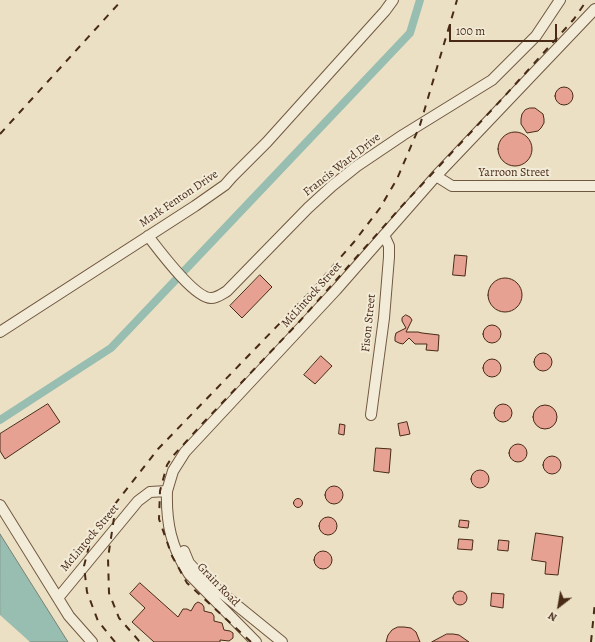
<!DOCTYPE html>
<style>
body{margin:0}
#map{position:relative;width:595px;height:642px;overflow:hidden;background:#ebe0c3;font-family:Alegreya,serif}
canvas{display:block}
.north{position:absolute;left:539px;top:586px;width:40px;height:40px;-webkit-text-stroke:3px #f2ebd8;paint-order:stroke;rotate:211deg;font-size:11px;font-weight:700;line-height:16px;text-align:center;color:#482a16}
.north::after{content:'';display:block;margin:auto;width:14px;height:18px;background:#482a16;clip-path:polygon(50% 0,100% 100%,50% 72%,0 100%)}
.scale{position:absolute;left:449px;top:24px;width:108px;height:18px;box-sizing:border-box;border:2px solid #482a16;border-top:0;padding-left:5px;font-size:12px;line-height:14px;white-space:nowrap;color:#482a16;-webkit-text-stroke:3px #f2ebd8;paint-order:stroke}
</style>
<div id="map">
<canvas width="595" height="642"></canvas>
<div class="north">N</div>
<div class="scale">100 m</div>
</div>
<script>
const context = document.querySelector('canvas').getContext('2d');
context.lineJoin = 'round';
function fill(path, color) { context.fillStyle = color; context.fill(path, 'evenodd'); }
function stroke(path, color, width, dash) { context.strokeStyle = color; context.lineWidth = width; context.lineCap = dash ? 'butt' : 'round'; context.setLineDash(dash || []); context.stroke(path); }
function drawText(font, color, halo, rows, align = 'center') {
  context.font = font + ' Alegreya,serif'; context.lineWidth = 4; context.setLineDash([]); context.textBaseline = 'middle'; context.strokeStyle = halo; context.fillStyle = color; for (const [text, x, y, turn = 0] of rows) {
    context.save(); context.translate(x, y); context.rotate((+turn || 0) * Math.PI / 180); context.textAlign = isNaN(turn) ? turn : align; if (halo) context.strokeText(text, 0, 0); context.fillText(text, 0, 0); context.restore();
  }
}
const water = new Path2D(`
 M0 534 68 642H0Z`);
fill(water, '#98bdb1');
stroke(water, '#788273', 1);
fill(new Path2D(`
 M0 615 30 642H0Z`), '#ebe0c3');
stroke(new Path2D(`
 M0 420 111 348 410 33 420 0`), '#98bdb1', 8);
const building = new Path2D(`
 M555 96a9 9 0 1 1 18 0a9 9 0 1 1-18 0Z
 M530 108H535L543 114 544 119V123L541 128 538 131 527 133 521 124V119L522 114 525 110Z
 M498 149a17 17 0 1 1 34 0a17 17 0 1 1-34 0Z
 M455 255 467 256 465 276 453 275Z
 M260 275 272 287 242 318 230 306Z
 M488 295a17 17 0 1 1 34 0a17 17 0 1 1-34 0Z
 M406 315 410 317 412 320 406 332H418L422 333 439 335 438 351 426 350 427 344H415L409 338 403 344 399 343 395 341V337L396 333 406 328 402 321V318Z
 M483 334a9 9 0 1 1 18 0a9 9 0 1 1-18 0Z
 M534 362a9 9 0 1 1 18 0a9 9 0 1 1-18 0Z
 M321 356 332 366 315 384 304 375Z
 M483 368a9 9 0 1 1 18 0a9 9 0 1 1-18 0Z
 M494 413a9 9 0 1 1 18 0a9 9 0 1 1-18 0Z
 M48 404 60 422 5 459 0 451V434Z
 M533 417a12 12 0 1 1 24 0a12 12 0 1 1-24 0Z
 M407 422 410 434 400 436 398 424Z
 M340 424 345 425 344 435 339 434Z
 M509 453a9 9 0 1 1 18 0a9 9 0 1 1-18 0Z
 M376 448 391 449 389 473 374 471Z
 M543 465a9 9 0 1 1 18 0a9 9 0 1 1-18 0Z
 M471 479a9 9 0 1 1 18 0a9 9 0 1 1-18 0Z
 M325 495a9 9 0 1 1 18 0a9 9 0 1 1-18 0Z
 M293.5 503a4.5 4.5 0 1 1 9 0a4.5 4.5 0 1 1-9 0Z
 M319 526a9 9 0 1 1 18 0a9 9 0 1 1-18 0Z
 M460 520 469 521 468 528 459 527Z
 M536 533 563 537 558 575 545 574 546 562 532 560Z
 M459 539 473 540 472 550 458 549Z
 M499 540 509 541 508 551 498 550Z
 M314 560a9 9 0 1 1 18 0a9 9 0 1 1-18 0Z
 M140 583 178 617 183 609H187L191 611 195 604 198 602 202 604 204 607V611L212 613 214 616V621L222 623 224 630 230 631 233 633V638L229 641 220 640V642H154L132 622 145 608 130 594Z
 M453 598a7 7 0 1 1 14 0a7 7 0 1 1-14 0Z
 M492 593 504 594 503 608 491 606Z
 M398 627H404L411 628 416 632 420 642H386L388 635 392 630Z
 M447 634H453L459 635 469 642H432Z`);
fill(building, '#e6a192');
stroke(building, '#482a16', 1);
const minor = new Path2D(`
 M436 176 452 186H595
 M148 236C159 250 194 298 211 298 217 298 222 294 227 291L308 208 332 186 357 166 403 135 492 80 536 36 560 0
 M0 332 195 206 225 185 232 177 267 142 385 11 393 0
 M371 415 384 318 389 257V246L384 235
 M167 491C166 522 171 548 189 574L256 642
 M0 505 69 616 92 642
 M184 551 189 563 202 577 282 642
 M58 598 138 501 150 492 167 491 173 471 185 452 336 290 436 176 595 9`);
stroke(minor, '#715841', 12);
stroke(minor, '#f2ebd8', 10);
stroke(new Path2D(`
 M0 134 122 0
 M114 518 108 558 109 593 119 618 140 642
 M115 642 98 621 87 592 84 566 90 542 101 522 158 449 312 290 354 242 380 208 397 179 420 125 457 0
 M251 642 187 583 172 556 159 519 160 491 167 465 173 456 202 424 299 322 400 208 502 99 574 19 587 0
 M591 642 595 602`), '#482a16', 2, [7, 7]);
drawText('12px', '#482a16', '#f2ebd8', [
 ["Francis Ward Drive",342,165,-38],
 ["Yarroon Street",514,173],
 ["Mark Fenton Drive",179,199,-34],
 ["McLintock Street",312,295,-48],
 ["Fison Street",369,323,-84],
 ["McLintock Street",90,538,-50],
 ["Grain Road",218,585,46]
]);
</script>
